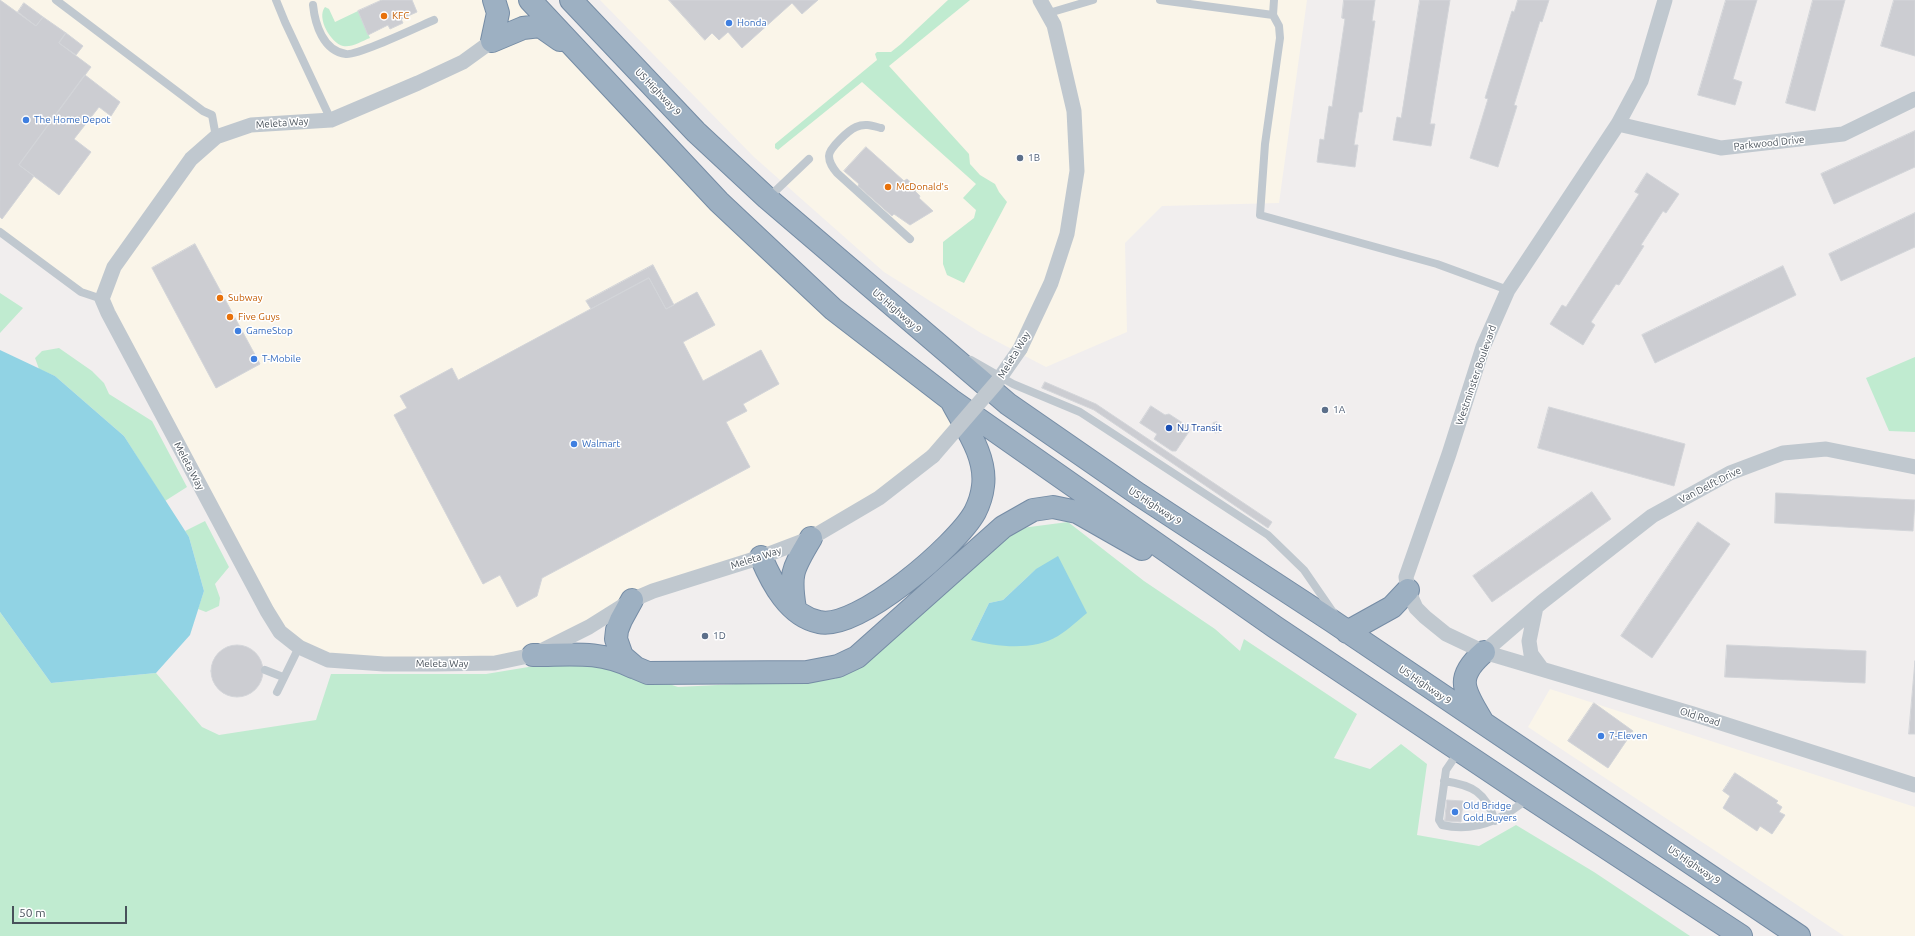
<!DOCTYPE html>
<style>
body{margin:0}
#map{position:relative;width:1915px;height:936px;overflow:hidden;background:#f1eeee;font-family:Ubuntu,sans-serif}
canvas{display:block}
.scale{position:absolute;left:12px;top:906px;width:115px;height:18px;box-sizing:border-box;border:2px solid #48515a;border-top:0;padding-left:5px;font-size:12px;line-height:14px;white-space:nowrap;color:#48515a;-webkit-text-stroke:3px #fff;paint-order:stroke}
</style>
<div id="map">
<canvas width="1915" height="936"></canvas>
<div class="scale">50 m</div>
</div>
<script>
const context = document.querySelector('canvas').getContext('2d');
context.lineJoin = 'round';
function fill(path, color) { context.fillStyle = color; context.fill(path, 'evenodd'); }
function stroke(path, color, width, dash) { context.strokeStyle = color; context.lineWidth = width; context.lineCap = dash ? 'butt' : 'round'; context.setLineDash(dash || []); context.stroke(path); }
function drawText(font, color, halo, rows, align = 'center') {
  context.font = font + ' Ubuntu,sans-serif'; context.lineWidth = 3; context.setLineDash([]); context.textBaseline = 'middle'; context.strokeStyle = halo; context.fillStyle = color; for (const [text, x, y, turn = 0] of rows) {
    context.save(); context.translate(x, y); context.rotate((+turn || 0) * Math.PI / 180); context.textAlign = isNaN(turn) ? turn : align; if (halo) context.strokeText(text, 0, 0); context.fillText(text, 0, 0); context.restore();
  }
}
fill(new Path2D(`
 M0 0H530L617 95 966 419 950 439 811 538 653 591 533 655 328 660 280 632 102 299 81 292 0 232Z
 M600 0H1307L1279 203 1162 206 1125 243 1127 332 1046 367 981 333 884 272 754 157Z
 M1550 689 1915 807V936H1844L1528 727Z`), '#faf5e9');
fill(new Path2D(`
 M948 0H970L889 66 969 154 970 164 980 175 995 184 999 192 1007 202 964 283 947 275 943 264V242L974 218 976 210 963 198 976 184 862 82 784 145 778 150 775 148V144L877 60 875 54 877 52H891L901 44Z
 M325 7 329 9 335 22 358 11 370 38C362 41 351 48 343 46 331 43 316 18 325 7Z
 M0 293 23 308 0 333Z
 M59 348 92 371 104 383 109 394 152 421 187 487 165 501 124 436 55 376 39 369 35 358 42 351Z
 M1915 357V432L1889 431 1866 378Z
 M205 521 229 567 215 584 220 598 219 606 206 612 198 609 204 591 189 537 185 531Z
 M1068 522 1144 581 1215 629 1240 651 1244 639 1357 714 1334 758 1370 769 1401 744 1427 764 1417 835 1479 846 1516 825 1594 872 1690 936H0V612L51 683 156 673 202 727 219 735 316 720 331 674H486L589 657 678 687 835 679 1014 529ZM1036 569 971 640 989 603 1003 600Z`), '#c0ebd0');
fill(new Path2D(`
 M0 350 55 376 124 436 189 537 204 591 190 635 156 673 51 683 0 612Z
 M1058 556 1087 613C1077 621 1068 630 1058 636 1034 651 997 647 971 640L989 603 1003 600 1036 569Z`), '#91d3e4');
const building = new Path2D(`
 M0 0 36 26 43 17 66 33 59 43 91 67 19 165 34 176 2 219 0 217Z
 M382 0H412L417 12 401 19 403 23 390 29 388 25 368 35 358 11Z
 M669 0H818L802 14 792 3 742 48 728 32 719 40 712 33 705 40Z
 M1344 0H1375L1372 21H1375L1362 112H1359L1354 145H1358L1355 167 1317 162 1320 139 1324 140 1329 106 1332 107 1345 19 1342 18Z
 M1420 0H1450L1430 124H1435L1431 146 1393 140 1397 117 1401 118Z
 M1518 0H1549L1542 22 1540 21 1514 105 1517 106 1498 167 1470 158 1488 99 1485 98 1512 11 1514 12Z
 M1726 0H1757L1733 79 1742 82 1735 105 1698 95Z
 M1813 0H1845L1815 111 1786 103Z
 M1894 0H1915V56L1881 46Z
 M24 3 43 17 36 26 18 12Z
 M66 33 83 46 76 55 59 43Z
 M85 75 120 102 111 116 99 107 74 139 91 152 59 195 19 165Z
 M1915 131V167L1834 204 1821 174Z
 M866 147 904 181 907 179 917 188 915 191 920 196 919 198 933 211 910 225 894 214 892 216 858 186 859 184 844 171Z
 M1647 173 1679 194 1666 213 1663 211 1641 245 1644 246 1619 285 1616 284 1591 322 1595 325 1583 345 1550 324 1562 305 1566 307 1639 194 1635 192Z
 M1915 213V247L1841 281 1829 254Z
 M195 244 260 364 216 388 152 268Z
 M653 265 674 305 666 309 649 278 591 309 586 301Z
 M1783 266 1796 295 1655 363 1642 335Z
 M649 278 666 309 697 292 715 325 683 342 703 381 761 350 779 384 743 404 747 411 726 422 750 467 542 578 537 596 517 607 500 575 483 584 394 415 407 408 400 396 452 368 458 380Z
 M1045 382 1096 404 1272 522 1268 528 1094 410 1042 388Z
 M1151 406 1165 415 1169 414 1189 427 1190 430 1176 451H1172L1154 439 1157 434 1140 423Z
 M1549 407 1685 444 1674 486 1538 448Z
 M1217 422 1219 432 1215 433 1213 423Z
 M1592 492 1611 519 1492 602 1473 576Z
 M1776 493 1915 500 1913 531 1775 523Z
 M1698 522 1730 544 1652 658 1621 636Z
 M211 671a26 26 0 1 1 52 0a26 26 0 1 1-52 0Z
 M1727 645 1866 651 1865 683 1725 677Z
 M1915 661V734H1909Z
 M1594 703 1633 731 1608 768 1568 741Z
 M1735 773 1778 801 1776 803 1782 807 1779 812 1785 815 1772 834 1760 826 1757 831 1723 808 1730 796 1723 791Z
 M1447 800 1463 801 1461 822 1445 821Z`);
fill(building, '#cccdd2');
stroke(building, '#d3d5d9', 1);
const trunk = new Path2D(`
 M530 0 719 202 833 309 951 400 1275 627 1529 797 1741 936
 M571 0 696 132 767 198 1008 404 1138 494 1332 621 1799 936
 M492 41 523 28 540 26 560 40
 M492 41 498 13 494 0
 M761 557C772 583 789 616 819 622 857 631 957 545 975 512 979 504 982 495 983 486 987 456 965 427 952 402
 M632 600 621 620 617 630 616 639 622 656 636 668 648 673 807 672 838 666 857 657 1003 527 1033 510 1053 507 1077 512 1142 549
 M795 609C789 572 793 569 811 538
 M1347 632 1392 607 1408 590
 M533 655C571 655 598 650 633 667
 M1482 721C1465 691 1453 679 1484 652`);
stroke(trunk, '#758ca5', 24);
stroke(new Path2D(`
 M56 0 203 111 212 115 216 137
 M276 0 285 22 331 120
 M1160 0 1273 15 1279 26 1280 38 1265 144 1260 215 1437 264 1508 290
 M313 5C315 24 323 51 346 54 357 56 420 26 434 20
 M1049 13 1093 0
 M1273 15 1274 0
 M881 128C873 126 865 123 856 127 849 130 829 148 829 156 829 163 833 168 837 173L910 239
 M768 198 809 159
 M0 232 81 292 102 299
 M971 360 1013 384 1080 412 1268 535 1304 570 1335 615
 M265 670 283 677
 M277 692 299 647
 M1459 751 1446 770 1439 820 1442 825C1475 833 1504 819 1528 798
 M1444 781C1472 785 1486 792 1495 821`), '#c0c8cf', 8);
stroke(new Path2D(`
 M1665 0 1641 81 1618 124 1508 290 1483 347 1449 454 1406 577 1408 590 1416 608 1425 617 1446 634 1484 652 1693 714 1915 785
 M492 41 463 62 418 83 331 120 251 125 216 137 191 159 114 267 102 299 108 313 267 611 280 632 299 647 328 660 384 664H435L495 663 533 655 589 627 632 600 653 591 761 557 811 538 879 498 933 456
 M1618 124 1721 148 1843 134 1915 99
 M1020 349 1051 283 1067 234 1077 171 1074 111 1054 25 1040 0
 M1536 607 1529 641 1531 654 1542 669
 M1484 652 1542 602 1652 516 1730 473 1783 453 1826 449 1915 467`), '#c0c8cf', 15);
stroke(trunk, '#9db0c2', 22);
stroke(new Path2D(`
 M933 456 997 382 1020 349`), '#c0c8cf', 15);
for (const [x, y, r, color] of [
 [384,16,4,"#e8710a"],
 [729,23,4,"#3f7fe0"],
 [26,120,4,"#3f7fe0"],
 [1020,158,4,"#5c6f8a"],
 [888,187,4,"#e8710a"],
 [220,298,4,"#e8710a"],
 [230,317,4,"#e8710a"],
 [238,331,4,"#3f7fe0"],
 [254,359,4,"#3f7fe0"],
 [1325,410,4,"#5c6f8a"],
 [1169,428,4,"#1a4fb4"],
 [574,444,4,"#3f7fe0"],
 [705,636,4,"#5c6f8a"],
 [1601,736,4,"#3f7fe0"],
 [1455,812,4,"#3f7fe0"]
]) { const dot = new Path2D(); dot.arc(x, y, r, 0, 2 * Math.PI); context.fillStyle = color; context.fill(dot); stroke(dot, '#fff', 1.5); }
drawText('10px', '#c56008', '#fff', [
 ["KFC",392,16],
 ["McDonald's",896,187],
 ["Subway",228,298],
 ["Five Guys",238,317]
], 'left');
drawText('10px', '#366cbe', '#fff', [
 ["Honda",737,23],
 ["The Home Depot",34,120],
 ["GameStop",246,331],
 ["T-Mobile",262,359],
 ["Walmart",582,444],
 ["7-Eleven",1609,736],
 ["Old Bridge",1463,806],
 ["Gold Buyers",1463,818]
], 'left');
drawText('10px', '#48515a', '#fff', [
 ["US Highway 9",658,92,46],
 ["Meleta Way",282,123,-4],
 ["Parkwood Drive",1769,143,-6],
 ["US Highway 9",897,311,41],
 ["Meleta Way",1014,355,-59],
 ["Westminster Boulevard",1476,375,-71],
 ["Meleta Way",189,466,62],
 ["Van Delft Drive",1710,485,-27],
 ["US Highway 9",1155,506,33],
 ["Meleta Way",756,558,-18],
 ["Meleta Way",442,664],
 ["US Highway 9",1425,685,34],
 ["Old Road",1700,717,17],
 ["US Highway 9",1694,865,34]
]);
drawText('10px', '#4e5e75', '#fff', [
 ["1B",1028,158],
 ["1A",1333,410],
 ["1D",713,636]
], 'left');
drawText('10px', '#164399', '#fff', [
 ["NJ Transit",1177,428]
], 'left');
</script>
